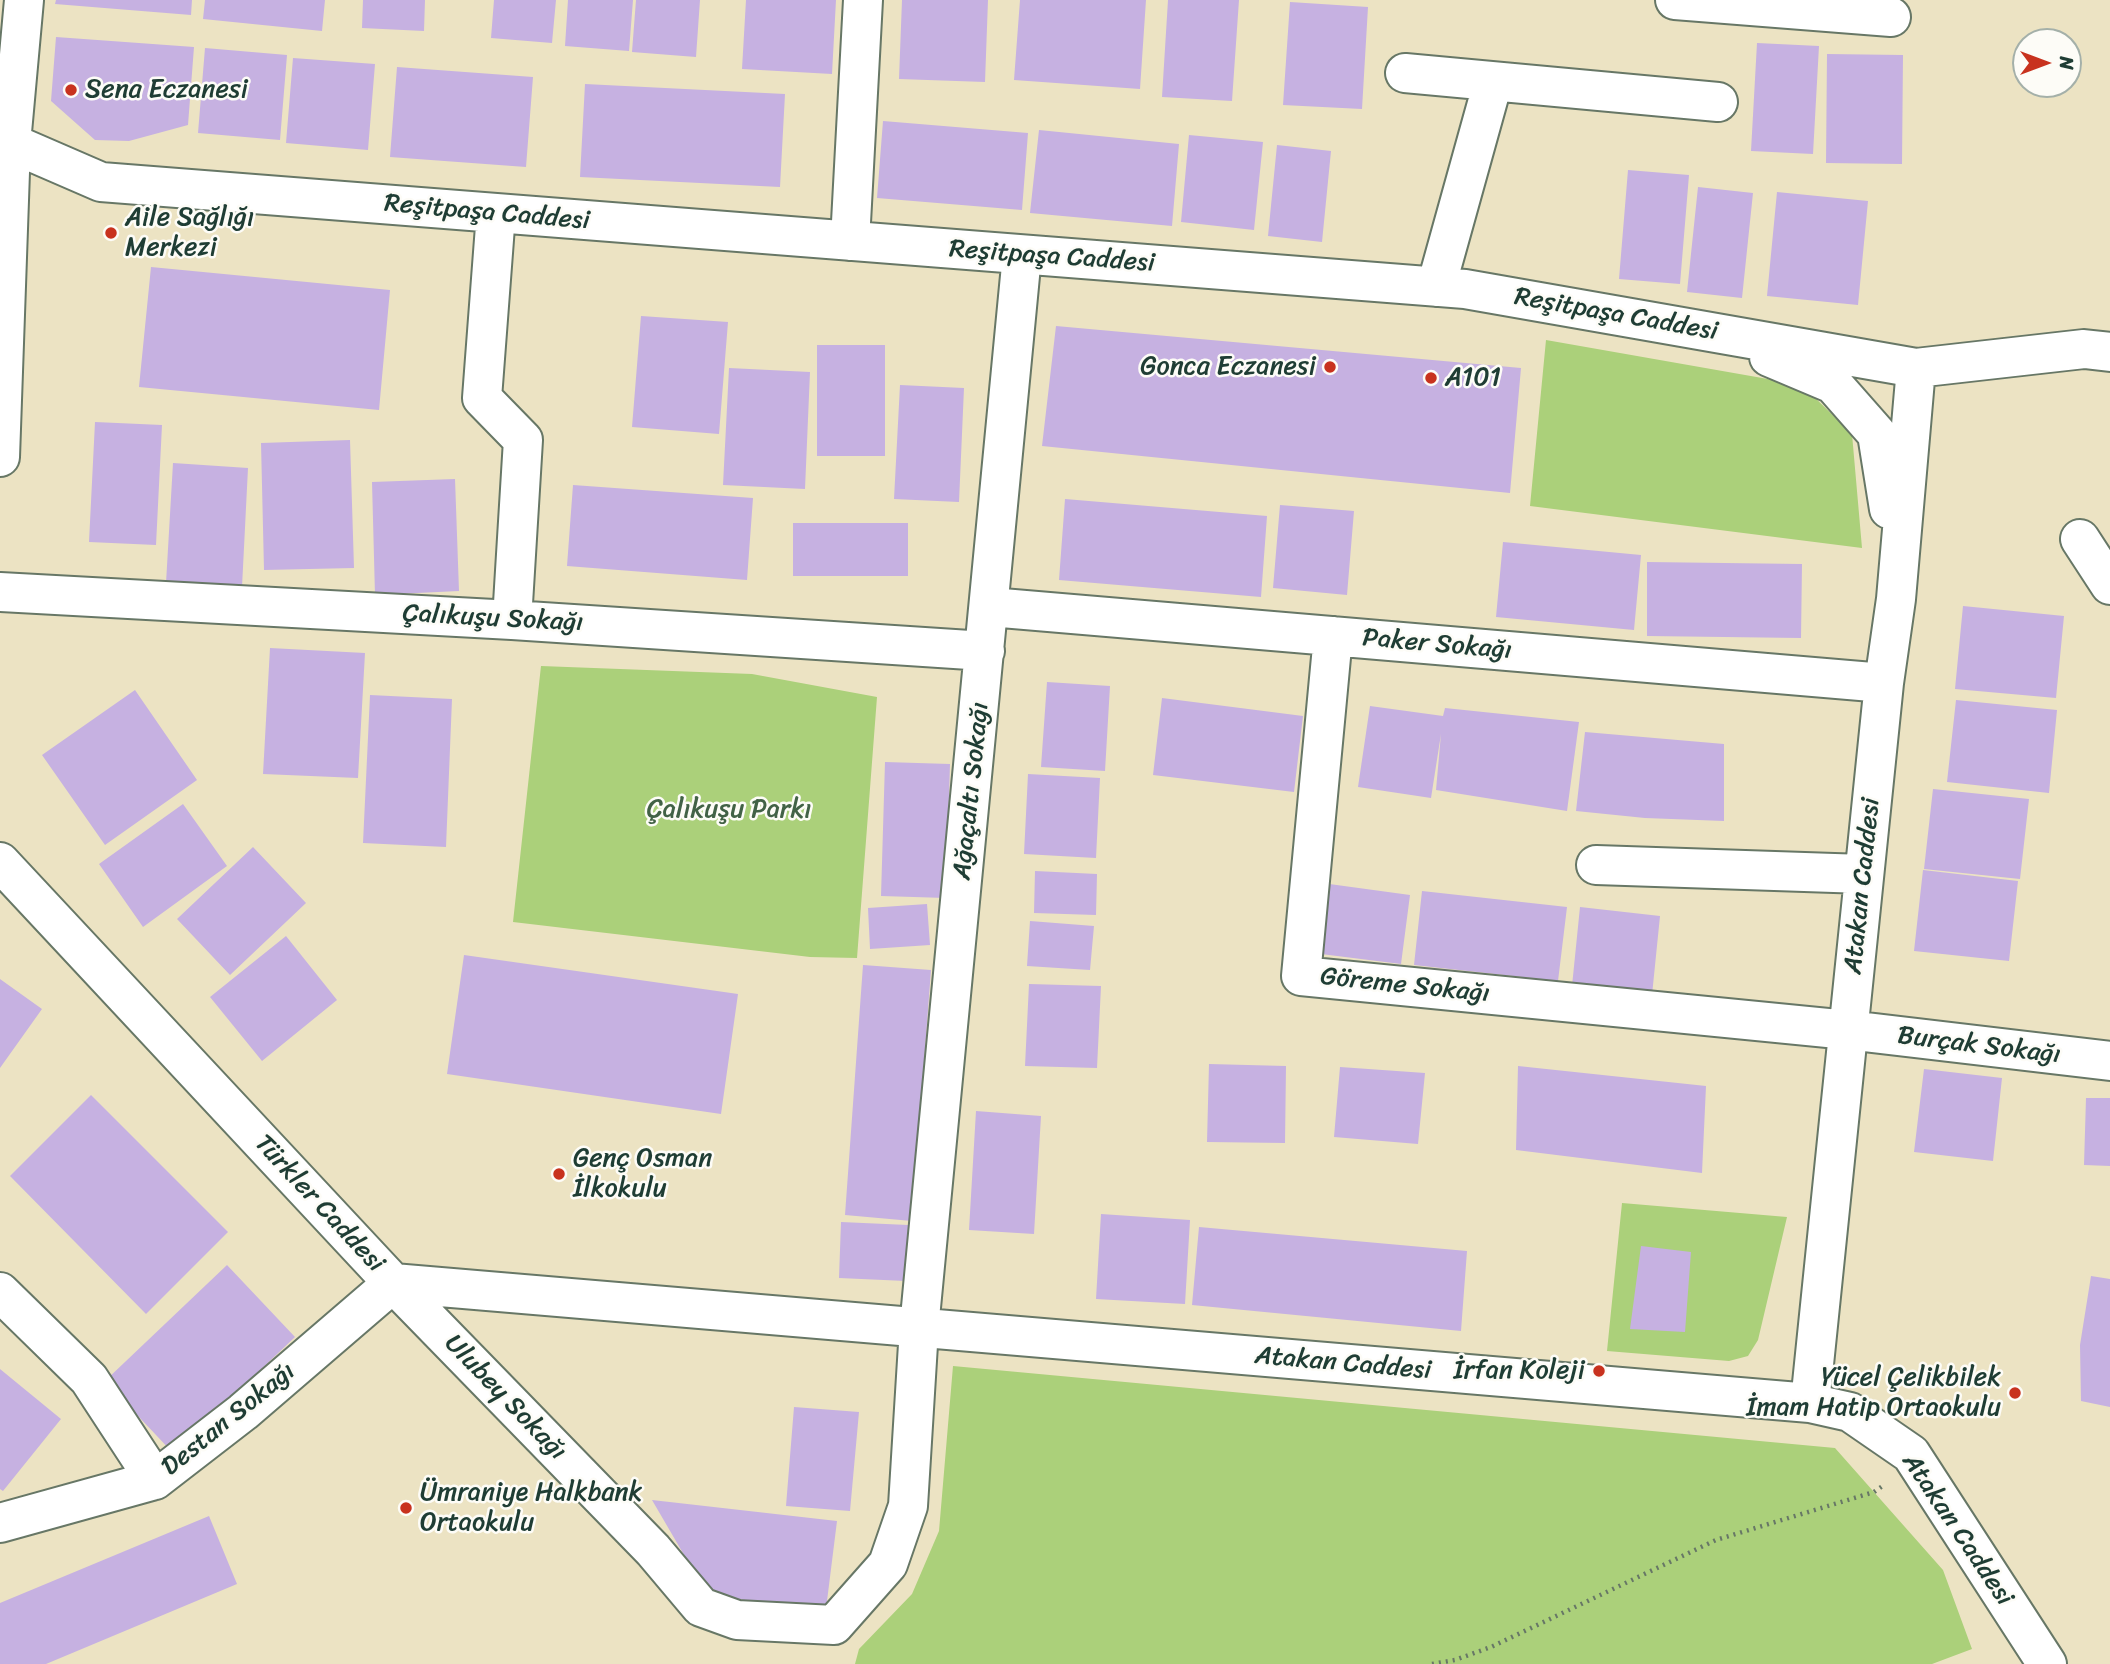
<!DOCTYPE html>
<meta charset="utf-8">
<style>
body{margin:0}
#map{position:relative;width:2110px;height:1664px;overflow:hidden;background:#ece3c3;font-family:Sriracha,sans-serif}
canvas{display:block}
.north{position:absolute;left:2012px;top:28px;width:70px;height:70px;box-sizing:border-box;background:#fdfcf7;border:2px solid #a4b0a9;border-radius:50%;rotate:90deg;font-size:19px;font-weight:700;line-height:28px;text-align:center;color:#1f3d34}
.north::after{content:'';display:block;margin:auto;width:24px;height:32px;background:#c8321e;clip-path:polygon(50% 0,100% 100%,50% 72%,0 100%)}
</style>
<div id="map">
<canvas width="2110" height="1664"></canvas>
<div class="north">N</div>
</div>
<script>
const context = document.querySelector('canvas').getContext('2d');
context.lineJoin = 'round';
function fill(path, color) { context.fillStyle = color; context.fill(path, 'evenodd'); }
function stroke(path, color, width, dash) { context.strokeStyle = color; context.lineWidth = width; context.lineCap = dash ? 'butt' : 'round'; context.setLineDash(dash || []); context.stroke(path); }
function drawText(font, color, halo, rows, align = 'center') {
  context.font = font + ' Sriracha,sans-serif'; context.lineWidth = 5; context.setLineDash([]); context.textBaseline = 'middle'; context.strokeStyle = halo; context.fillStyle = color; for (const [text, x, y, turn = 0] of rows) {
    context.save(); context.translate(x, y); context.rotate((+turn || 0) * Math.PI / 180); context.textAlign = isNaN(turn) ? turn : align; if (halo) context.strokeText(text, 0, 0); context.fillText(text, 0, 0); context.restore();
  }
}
fill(new Path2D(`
 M1546 340 1802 385 1852 434 1862 548 1530 506Z
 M541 666 752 674 877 697 857 958 810 957 513 922Z
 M1622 1203 1787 1217 1758 1340 1748 1356 1729 1361 1607 1351Z
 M953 1366 1835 1448 1943 1570 1972 1649 1932 1664H855L859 1649 912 1594 939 1531Z`), '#abd07a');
fill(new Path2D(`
 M56 0H192L191 15 55 4Z
 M205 0H325L322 31 203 19Z
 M363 0H425L424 31 362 28Z
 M494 0H556L552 43 491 38Z
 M568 0H633L629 51 565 46Z
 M636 0H700L696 57 632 52Z
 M746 0H836L832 74 742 69Z
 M902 0H988L985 82 899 79Z
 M1020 0H1146L1140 89 1014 80Z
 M1168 0H1239L1232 101 1162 97Z
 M1290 2 1368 7 1362 109 1283 105Z
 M56 37 194 47 188 125 129 141 95 140 51 101Z
 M1757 43 1819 46 1813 154 1751 151Z
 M205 48 287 55 280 140 198 133Z
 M1827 54 1903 55 1902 164 1826 163Z
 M293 58 375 64 368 150 286 143Z
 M397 67 533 77 526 167 390 157Z
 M585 84 785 94 780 187 580 177Z
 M883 121 1028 133 1022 210 877 198Z
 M1039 130 1179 144 1172 226 1030 213Z
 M1189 135 1263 142 1254 230 1181 222Z
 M1277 145 1331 151 1322 242 1268 236Z
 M1628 170 1689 175 1680 284 1619 279Z
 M1698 187 1753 193 1742 298 1687 292Z
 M1777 192 1868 201 1858 305 1767 296Z
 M151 267 390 290 379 410 139 387Z
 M641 316 728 322 719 434 632 427Z
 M1056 326 1521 368 1510 493 1042 446Z
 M817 345H885V456H817Z
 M729 368 810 372 805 489 723 485Z
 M900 385 964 388 959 502 894 499Z
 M95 422 162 425 156 545 89 542Z
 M350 440 354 568 264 570 261 443Z
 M173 463 248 468 242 587 166 583Z
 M455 479 459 591 375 595 372 482Z
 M573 485 753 498 747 580 567 566Z
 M1065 499 1267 516 1261 597 1059 580Z
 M1280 505 1354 511 1347 595 1273 588Z
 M793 523H908V576H793Z
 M1503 542 1641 555 1634 630 1496 617Z
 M1647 562 1802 564 1801 638 1647 636Z
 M1963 606 2064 616 2056 698 1955 689Z
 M270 648 365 653 358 778 263 774Z
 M1047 682 1110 686 1105 771 1041 767Z
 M135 690 197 780 105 845 42 755Z
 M370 695 452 699 446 847 363 843Z
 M1162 698 1303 716 1294 792 1153 775Z
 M1956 700 2057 710 2049 793 1947 782Z
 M1370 706 1443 716 1445 708 1579 722 1567 811 1436 790 1441 734 1431 798 1358 787Z
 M1585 732 1724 744V821L1645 818 1576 811Z
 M885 762 950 764 946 898 881 896Z
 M1028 774 1100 778 1096 858 1024 854Z
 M1933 789 2029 799 2020 879 1924 869Z
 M183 804 227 866 143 927 99 864Z
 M253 847 306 903 230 975 177 919Z
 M1923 870 2018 881 2009 961 1914 951Z
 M1035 871 1097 874 1096 915 1034 913Z
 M1322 883 1410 895 1401 964 1313 953Z
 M1422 891 1567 907 1558 981 1414 965Z
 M927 904 930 945 870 949 868 908Z
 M1580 907 1660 916 1652 995 1572 986Z
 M1030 921 1094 926 1090 970 1027 966Z
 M286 936 337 1000 262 1061 210 997Z
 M464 955 738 994 721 1114 447 1074Z
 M863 965 931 970 912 1221 845 1215Z
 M0 979 42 1009 0 1068Z
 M1029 984 1101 986 1097 1068 1025 1066Z
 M1209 1064 1286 1066 1285 1143 1207 1142Z
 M1518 1066 1706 1086 1702 1173 1516 1150Z
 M1340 1067 1425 1073 1418 1144 1334 1137Z
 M1924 1069 2002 1078 1993 1161 1914 1152Z
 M91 1095 228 1232 146 1314 10 1176Z
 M2086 1098H2110V1166L2084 1165Z
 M976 1111 1041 1116 1034 1234 969 1230Z
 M1101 1214 1190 1220 1185 1304 1096 1299Z
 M841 1222 908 1225 906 1281 839 1278Z
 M1199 1227 1467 1251 1461 1331 1192 1305Z
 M1641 1246 1691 1252 1685 1332 1630 1329Z
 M227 1265 295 1337 173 1453 105 1381Z
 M2091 1276 2110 1279V1407L2081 1401 2080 1345Z
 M0 1369 61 1419 3 1491 0 1489Z
 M794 1407 859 1412 850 1511 786 1506Z
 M652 1500 837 1521 826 1609 708 1596Z
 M209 1516 237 1584 46 1664H0V1603Z`), '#c6b1e1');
const minor = new Path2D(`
 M1675 0 1891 17
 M1405 73 1718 102
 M0 134 11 143 101 182 1465 289 1916 368 2084 349 2110 352
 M496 213 482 398 523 440 512 620
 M850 241 863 0
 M1436 287 1493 82
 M1769 357 1833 384 1877 434 1889 509
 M0 457 11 143 24 0
 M2080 539 2110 585
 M0 592 512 620 985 651
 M990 607 1884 683
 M1333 636 1301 976 1848 1030 2110 1061
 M0 862 393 1283 1810 1403 1850 1412 1911 1454 2047 1664
 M1596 865 1864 874
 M0 1292 89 1379 155 1480
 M1810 1403 1884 683 1896 599 1916 368
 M0 1523 155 1480 243 1412 393 1283 653 1550 701 1607 737 1620 834 1625 888 1564 908 1506 919 1328 1022 255`);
stroke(minor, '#677766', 42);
stroke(new Path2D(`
 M1432 1664 1455 1660 1491 1647 1716 1540 1874 1492 1884 1485`), '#677766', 4.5, [2, 5]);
stroke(minor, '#fff', 38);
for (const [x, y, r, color] of [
 [71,90,7,"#c8321e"],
 [111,233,7,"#c8321e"],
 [1330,367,7,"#c8321e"],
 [1431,378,7,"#c8321e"],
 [559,1174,7,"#c8321e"],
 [1599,1371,7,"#c8321e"],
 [2015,1393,7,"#c8321e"],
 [406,1508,7,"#c8321e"]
]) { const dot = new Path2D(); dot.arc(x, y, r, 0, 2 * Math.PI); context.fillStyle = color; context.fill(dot); stroke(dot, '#fdfcf7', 2.5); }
drawText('26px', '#1f3d34', '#fdfcf7', [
 ["Sena Eczanesi",85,90],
 ["Aile Sağlığı",125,218],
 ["Merkezi",125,248],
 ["Gonca Eczanesi",1316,367,"right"],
 ["A101",1445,378],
 ["Genç Osman",573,1159],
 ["İlkokulu",573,1189],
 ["İrfan Koleji",1585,1371,"right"],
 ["Yücel Çelikbilek",2001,1378,"right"],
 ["İmam Hatip Ortaokulu",2001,1408,"right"],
 ["Ümraniye Halkbank",420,1493],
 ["Ortaokulu",420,1523]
], 'left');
drawText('26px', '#1f3d34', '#fdfcf7', [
 ["Reşitpaşa Caddesi",487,213,5],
 ["Reşitpaşa Caddesi",1052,257,4],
 ["Reşitpaşa Caddesi",1616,315,10],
 ["Çalıkuşu Sokağı",493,619,3],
 ["Paker Sokağı",1437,645,5],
 ["Ağaçaltı Sokağı",972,791,-84],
 ["Atakan Caddesi",1863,886,-84],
 ["Göreme Sokağı",1405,986,6],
 ["Burçak Sokağı",1979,1046,7],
 ["Türkler Caddesi",319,1204,47],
 ["Atakan Caddesi",1343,1364,5],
 ["Ulubey Sokağı",505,1398,46],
 ["Destan Sokağı",229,1420,-39],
 ["Atakan Caddesi",1957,1530,56]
]);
drawText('26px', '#426246', '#fdfcf7', [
 ["Çalıkuşu Parkı",729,810]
]);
</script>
